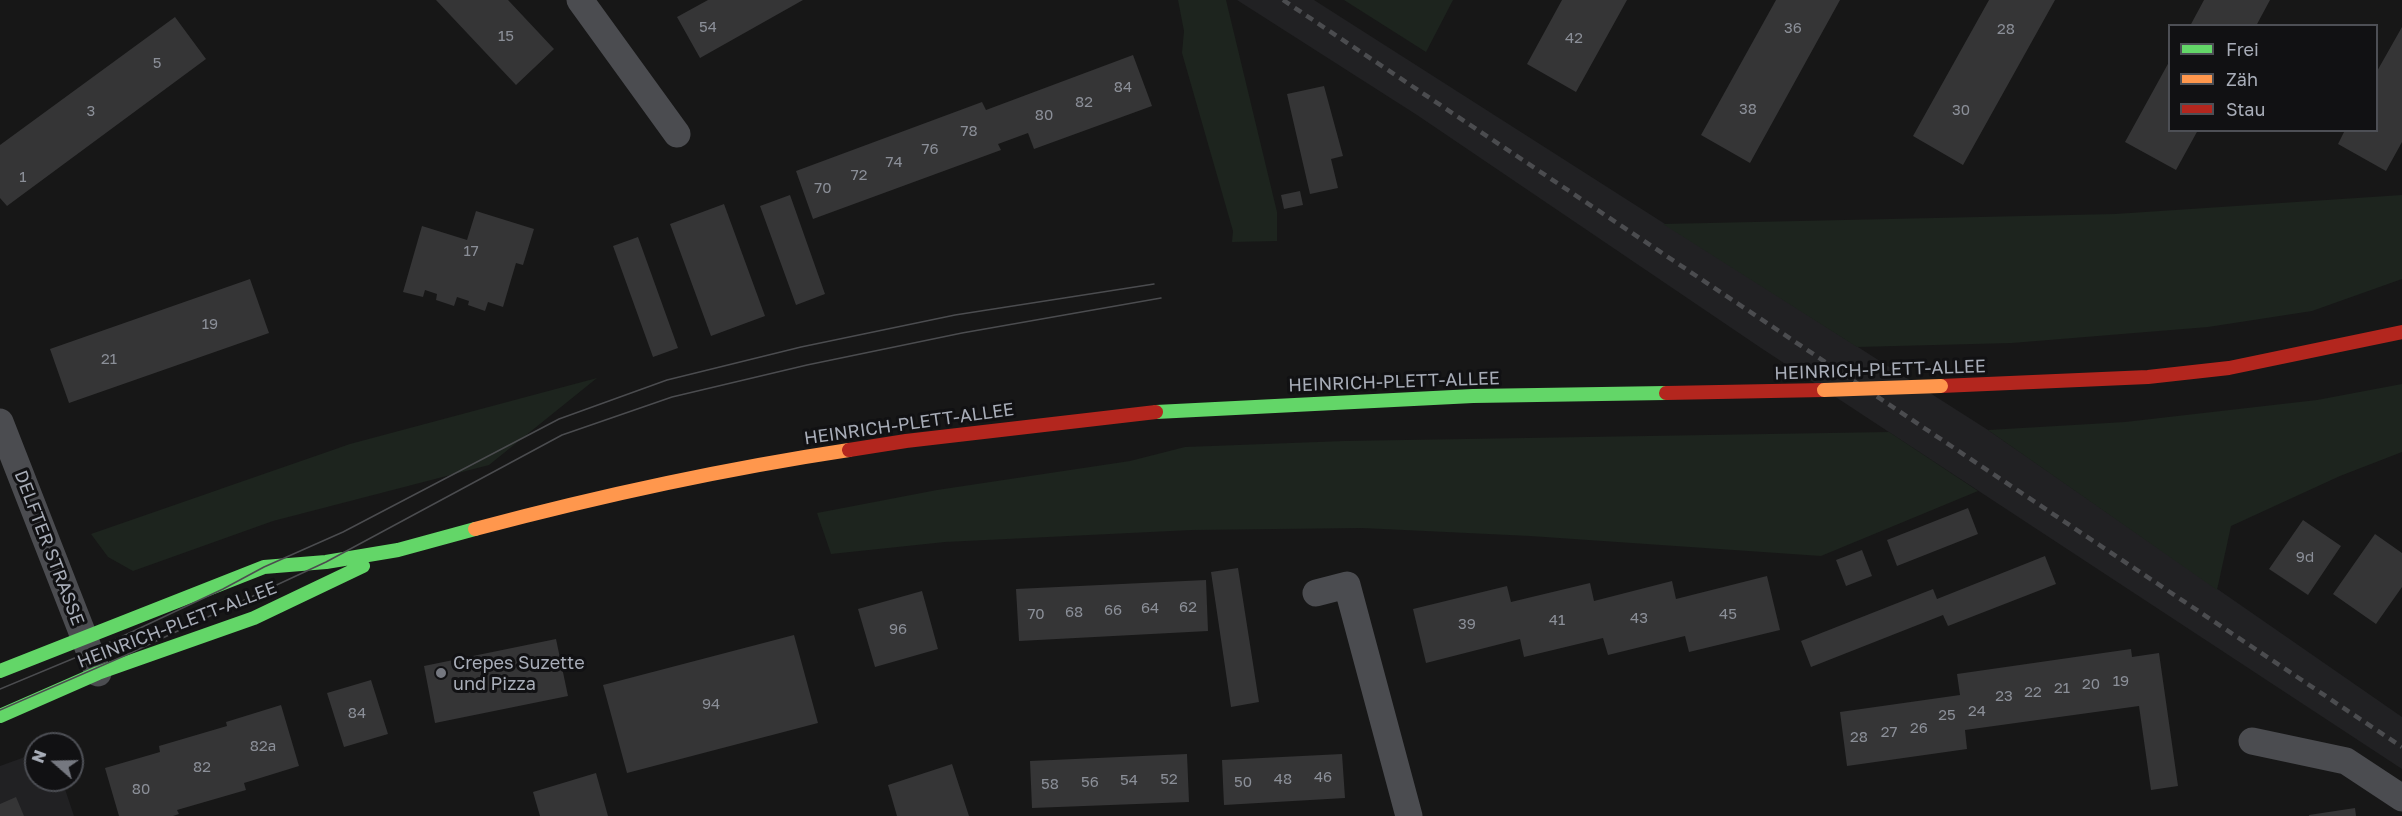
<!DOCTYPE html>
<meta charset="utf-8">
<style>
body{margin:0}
#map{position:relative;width:2402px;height:816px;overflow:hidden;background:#171717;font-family:"Golos Text",sans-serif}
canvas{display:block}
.legend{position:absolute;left:2168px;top:24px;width:210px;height:108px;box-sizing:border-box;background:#111113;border:2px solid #4d4f55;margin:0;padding:8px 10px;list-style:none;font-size:18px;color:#a8adb8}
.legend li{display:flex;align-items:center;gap:12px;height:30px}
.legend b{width:30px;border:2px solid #4d4f55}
.north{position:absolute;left:24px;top:732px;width:60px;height:60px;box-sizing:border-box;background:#111113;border:2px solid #4d4f55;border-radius:50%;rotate:290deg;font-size:16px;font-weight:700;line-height:24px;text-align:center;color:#a8adb8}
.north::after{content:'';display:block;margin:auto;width:21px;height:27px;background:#757880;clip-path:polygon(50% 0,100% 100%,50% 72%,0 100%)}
</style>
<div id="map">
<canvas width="2402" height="816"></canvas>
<ul class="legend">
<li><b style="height:8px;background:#63d668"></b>Frei</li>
<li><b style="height:8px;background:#ff974d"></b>Zäh</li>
<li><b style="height:8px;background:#b3261e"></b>Stau</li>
</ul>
<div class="north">N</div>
</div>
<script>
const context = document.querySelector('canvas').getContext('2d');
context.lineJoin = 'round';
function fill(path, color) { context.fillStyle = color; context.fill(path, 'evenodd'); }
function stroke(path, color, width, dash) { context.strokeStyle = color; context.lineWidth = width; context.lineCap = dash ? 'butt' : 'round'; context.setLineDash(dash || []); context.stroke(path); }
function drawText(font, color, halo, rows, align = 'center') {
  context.font = font + ' "Golos Text",sans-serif'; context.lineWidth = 6; context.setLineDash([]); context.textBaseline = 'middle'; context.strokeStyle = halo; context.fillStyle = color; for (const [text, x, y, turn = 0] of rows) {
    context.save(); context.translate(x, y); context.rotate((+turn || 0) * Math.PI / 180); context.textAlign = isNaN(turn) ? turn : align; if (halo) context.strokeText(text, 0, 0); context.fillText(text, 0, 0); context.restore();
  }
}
fill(new Path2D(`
 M1237 0H1314L1988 430 2402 717V769L1761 348 1417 115Z
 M36 753V780H62L74 816H0V766Z`), '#212123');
fill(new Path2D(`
 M1178 0H1226L1277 212V241L1232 242 1233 231 1182 53 1184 31Z
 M1344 0H1453L1426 52Z
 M2402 195V279L2312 311 2208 327 2012 343 1857 347 1663 224 2115 214Z
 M597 378 489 465 273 521 133 571 108 557 91 534 350 444Z
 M2402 384V452L2340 476 2231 526 2217 590 1988 430 2125 422 2317 400Z
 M1889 432 1978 491 1821 556 1530 536 1362 528 1192 530 945 542 831 554 817 513 937 490 1130 461 1185 447 1344 441Z`), '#1d241e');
fill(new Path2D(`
 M436 0H508L554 49 516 85Z
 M708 0H803L700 58 677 17Z
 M1562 0H1627L1576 92 1527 64Z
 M1776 0H1840L1750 163 1701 135Z
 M1989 0H2055L1963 165 1913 136Z
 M2204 0H2270L2256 26H2190Z
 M175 17 206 59 7 206 0 198V145Z
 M2402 27V142L2386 171 2338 144 2345 130H2376V73Z
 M1133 55 1152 106 1034 149 1028 133 998 144 1001 150 813 219 796 171 982 102 986 110Z
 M2169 62V130H2198L2176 170 2125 142Z
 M1324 86 1343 156 1331 159 1338 188 1310 194 1287 94Z
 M1300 191 1303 205 1284 209 1281 195Z
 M790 195 825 294 796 305 760 206Z
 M724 204 765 316 711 336 670 224Z
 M476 211 534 229 523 265 516 263 503 307 488 302 485 311 468 305 469 301 457 297 454 306 436 300 437 294 425 290 423 297 403 292 422 226 467 240Z
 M638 237 678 348 653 357 613 246Z
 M250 279 269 333 69 403 50 349Z
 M1968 508 1978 534 1897 566 1887 540Z
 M2303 520 2341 546 2308 595 2269 569Z
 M2375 534 2402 553V587L2376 624 2333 594Z
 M1862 550 1872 576 1846 586 1836 560Z
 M2045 556 2056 584 1948 626 1943 615 1811 667 1801 641 1933 589 1937 599Z
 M1238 568 1259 702 1231 707 1211 572Z
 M1767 576 1780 630 1689 652 1685 636 1608 655 1603 638 1524 657 1520 639 1426 663 1413 609 1507 586 1511 602 1590 583 1594 601 1672 581 1676 599Z
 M1206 580 1208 631 1019 641 1016 589Z
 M922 591 938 649 875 667 858 609Z
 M794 635 818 723 627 773 603 685Z
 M556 639 568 696 435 723 424 666Z
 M2131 649 2132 657 2159 653 2178 786 2151 790 2139 706 1965 730 1967 749 1847 766 1840 712 1960 695 1957 674Z
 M371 680 388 734 344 747 327 693Z
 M281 705 299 766 244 783 246 790 177 810 179 814 173 816H119L105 768 160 752 159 746 227 726 226 722Z
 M1187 754 1189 802 1032 808 1030 761Z
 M1342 754 1345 798 1224 805 1222 760Z
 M952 764 969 816H897L888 785Z
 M596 773 608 816H540L533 792Z
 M16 797 24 816H0V804Z
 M2355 808 2356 816H2309V815Z`), '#353536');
stroke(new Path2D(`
 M580 0 677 134
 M0 422 98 673
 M1316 593 1347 585 1409 816
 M2252 741 2346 761 2402 798`), '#4b4c50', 27);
stroke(new Path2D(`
 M1156 412 1473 396 1666 393
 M0 671 264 567 326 562 398 550 475 529
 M0 716 98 673 254 618 363 566`), '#63d668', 14);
stroke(new Path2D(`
 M475 529C599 496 723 469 849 450`), '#ff974d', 14);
stroke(new Path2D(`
 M1941 386 2148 377 2229 368 2402 332
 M1666 393 1824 390
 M849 450 906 441 1156 412`), '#b3261e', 14);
stroke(new Path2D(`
 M0 689 89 652 223 589 264 567 343 532 559 419 667 380 801 347 955 315 1154 284
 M0 710 124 656 326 562 562 435 672 397 807 365 962 333 1161 298`), '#4b4c4f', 1.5);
stroke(new Path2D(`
 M1283 0 2402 747`), '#4b4c4f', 4.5, [8, 6]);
stroke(new Path2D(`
 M1824 390 1941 386`), '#ff974d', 14);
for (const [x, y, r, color] of [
 [441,673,6,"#757880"]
]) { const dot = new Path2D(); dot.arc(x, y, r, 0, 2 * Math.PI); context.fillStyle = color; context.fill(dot); stroke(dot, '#111113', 2); }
drawText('15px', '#8b8f98', null, [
 ["54",708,27],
 ["36",1793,28],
 ["28",2006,29],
 ["15",506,36],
 ["42",1574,38],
 ["5",157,63],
 ["84",1123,87],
 ["82",1084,102],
 ["38",1748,109],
 ["30",1961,110],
 ["3",91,111],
 ["80",1044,115],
 ["78",969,131],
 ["76",930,149],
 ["74",894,162],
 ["72",859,175],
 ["1",23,177],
 ["70",823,188],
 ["17",471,251],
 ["19",210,324],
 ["21",109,359],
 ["9d",2305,557],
 ["62",1188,607],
 ["64",1150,608],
 ["66",1113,610],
 ["68",1074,612],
 ["70",1036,614],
 ["45",1728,614],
 ["43",1639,618],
 ["41",1557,620],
 ["39",1467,624],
 ["96",898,629],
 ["19",2121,681],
 ["20",2091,684],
 ["21",2062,688],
 ["22",2033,692],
 ["23",2004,696],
 ["94",711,704],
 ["24",1977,711],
 ["84",357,713],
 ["25",1947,715],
 ["26",1919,728],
 ["27",1889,732],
 ["28",1859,737],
 ["82a",263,746],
 ["82",202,767],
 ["46",1323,777],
 ["52",1169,779],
 ["48",1283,779],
 ["54",1129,780],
 ["56",1090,782],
 ["50",1243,782],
 ["58",1050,784],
 ["80",141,789]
]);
drawText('18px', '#a8adb8', '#111113', [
 ["HEINRICH-PLETT-ALLEE",1880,370,-2],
 ["HEINRICH-PLETT-ALLEE",1394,382,-2],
 ["HEINRICH-PLETT-ALLEE",909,424,-8],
 ["DELFTER STRASSE",49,548,69],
 ["HEINRICH-PLETT-ALLEE",177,625,-21]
]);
drawText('18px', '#a8adb8', '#111113', [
 ["Crepes Suzette",453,663],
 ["und Pizza",453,684]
], 'left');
</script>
